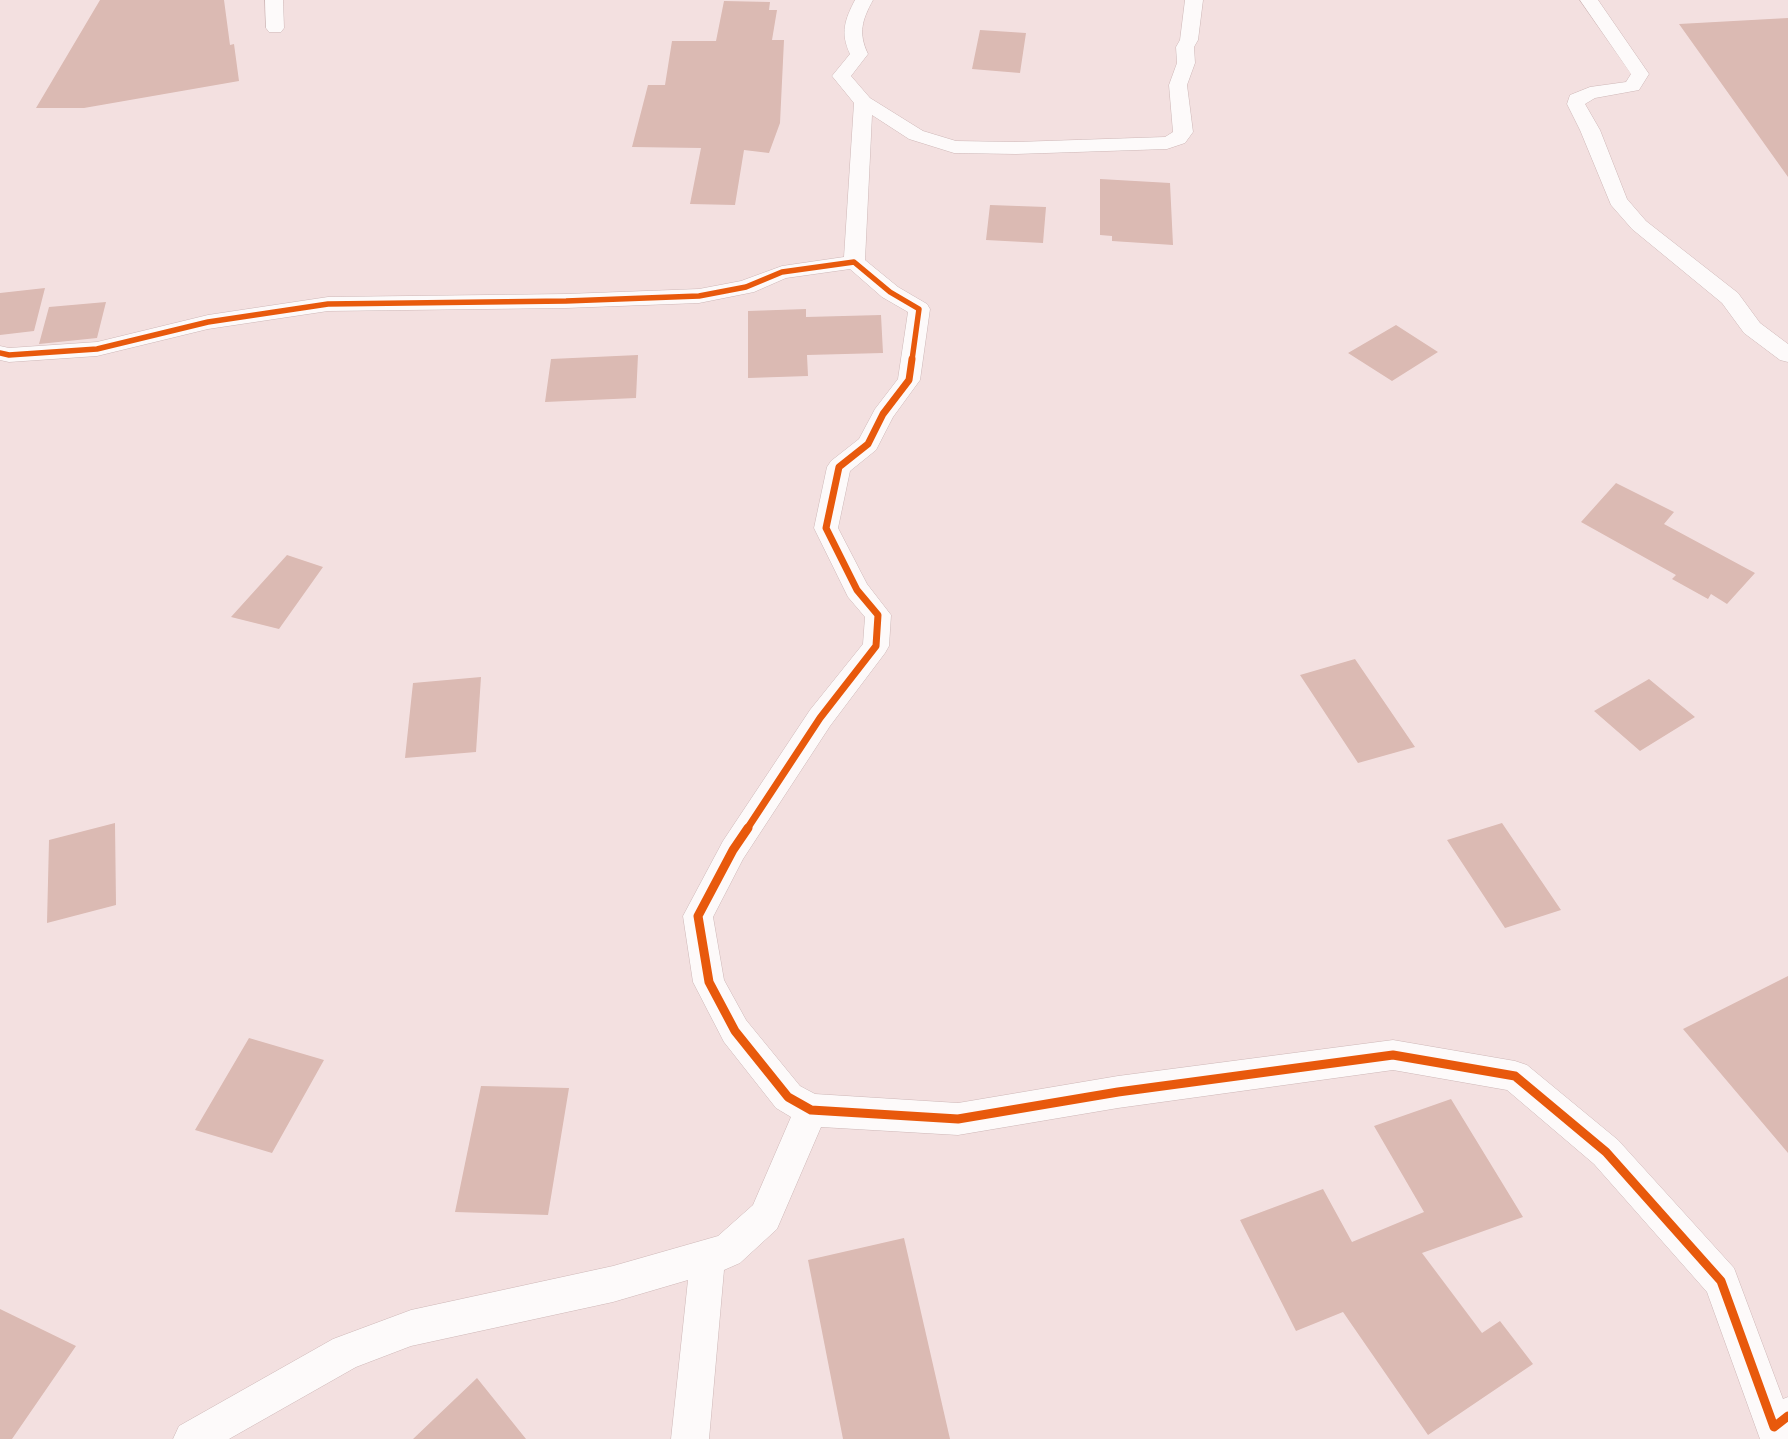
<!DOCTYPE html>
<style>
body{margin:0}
canvas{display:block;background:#f3e0e0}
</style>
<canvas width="1788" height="1439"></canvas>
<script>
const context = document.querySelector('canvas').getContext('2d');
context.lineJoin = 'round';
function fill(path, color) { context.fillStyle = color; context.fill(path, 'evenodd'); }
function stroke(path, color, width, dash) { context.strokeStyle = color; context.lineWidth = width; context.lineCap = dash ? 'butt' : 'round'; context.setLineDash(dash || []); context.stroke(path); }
fill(new Path2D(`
 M100 0H224L230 45 234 44 239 81 84 108H36Z
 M724 1 770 2 769 10H777L772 40H784L780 123 769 153 744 150 735 205 690 204 701 148 632 147 648 85H665L672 41H716Z
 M1788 18V177L1679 24Z
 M980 30 1026 33 1020 73 972 69Z
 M1100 179 1170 183 1173 245 1112 241V236L1100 235Z
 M990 205 1046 207 1043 243 986 240Z
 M45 288 34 331 0 335V293Z
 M106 302 97 338 39 344 49 307Z
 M806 309V317L881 315 883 353 807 355 808 376 748 378V311Z
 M1396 325 1438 352 1392 381 1348 353Z
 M638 355 636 398 545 402 551 359Z
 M1616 483 1674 512 1664 524 1755 573 1727 604 1711 594 1708 599 1672 579 1676 575 1581 522Z
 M287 555 323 567 279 629 231 617Z
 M1355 659 1415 747 1358 763 1300 675Z
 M481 677 476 752 405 758 413 683Z
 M1649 679 1695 717 1640 751 1594 711Z
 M115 823 116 905 47 923 49 840Z
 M1502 823 1561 910 1505 928 1447 840Z
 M1788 976V1153L1683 1029Z
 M249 1038 324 1060 272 1153 195 1130Z
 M481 1086 569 1088 548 1215 455 1212Z
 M1451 1099 1523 1217 1422 1253 1482 1333 1500 1321 1533 1364 1428 1435 1343 1312 1296 1331 1240 1220 1323 1189 1352 1242 1424 1212 1374 1126Z
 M904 1238 950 1439H843L808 1260Z
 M0 1309 76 1346 12 1439H0Z
 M477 1378 526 1439H413Z`), '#dbbab3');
const minor = new Path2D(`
 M265 0H283L284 28 281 32H269L266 28Z
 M855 0H873C862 20 858 33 868 54L851 76 870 98 923 131 956 141 1016 142 1165 137 1173 132 1169 85 1177 63 1176 47 1180 40 1185 0H1203L1198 40 1194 47 1195 63 1187 85 1193 132 1185 143 1167 149 1016 154 954 153 909 139 872 115 865 260 898 287 927 304 930 309 920 380 893 417 876 450 850 471 838 528 867 584 891 615 889 646 885 653 830 726 743 859 713 917 724 980 746 1020 800 1086 815 1094 958 1103 1118 1076 1393 1040 1515 1061 1527 1065 1618 1140 1734 1268 1783 1399 1788 1397V1439H1760L1707 1292 1594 1164 1507 1090 1393 1070 1118 1108 958 1135 821 1127 777 1229 740 1263 724 1270 709 1439H671L688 1280 613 1302 411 1346 356 1367 229 1439H173L179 1426 333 1339 411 1310 613 1266 718 1236 753 1205 791 1117 776 1108 724 1042 693 982 683 916 723 841 810 710 863 644 865 617 848 597 814 528 827 467 831 461 859 439 875 409 898 379 908 312 882 297 850 269 786 278 754 292 699 303 566 308 328 311 208 329 97 356 9 362 0 360V346L9 348 97 342 208 315 328 297 566 294 699 289 741 281 782 266 844 257 854 103 832 76 850 54C840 33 845 19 855 0Z
 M1580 0H1598L1649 74 1639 90 1595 98 1585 104 1600 130 1627 199 1646 221 1738 293 1760 323 1788 344V362L1780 360 1744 333 1722 303 1632 229 1611 205 1580 130 1567 104 1570 95 1590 87 1626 82 1631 74Z`);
stroke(minor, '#ceb7b7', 1);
fill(minor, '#fdfafa');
stroke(new Path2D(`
 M0 353 9 355 97 349 208 322 328 304 566 301 699 296 746 287 782 272 854 262 890 292 919 309 912 360`), '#e8590c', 5.5);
stroke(new Path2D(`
 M747 829 820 718 876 646 878 615 857 590 826 528 839 467 868 444 883 414 909 380 912 359`), '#e8590c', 7);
stroke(new Path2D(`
 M748 828 733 850 698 916 709 982 735 1031 788 1097 811 1110 958 1119 1118 1092 1393 1055 1515 1076 1606 1152 1721 1281 1774 1427 1788 1416`), '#e8590c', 9);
</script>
